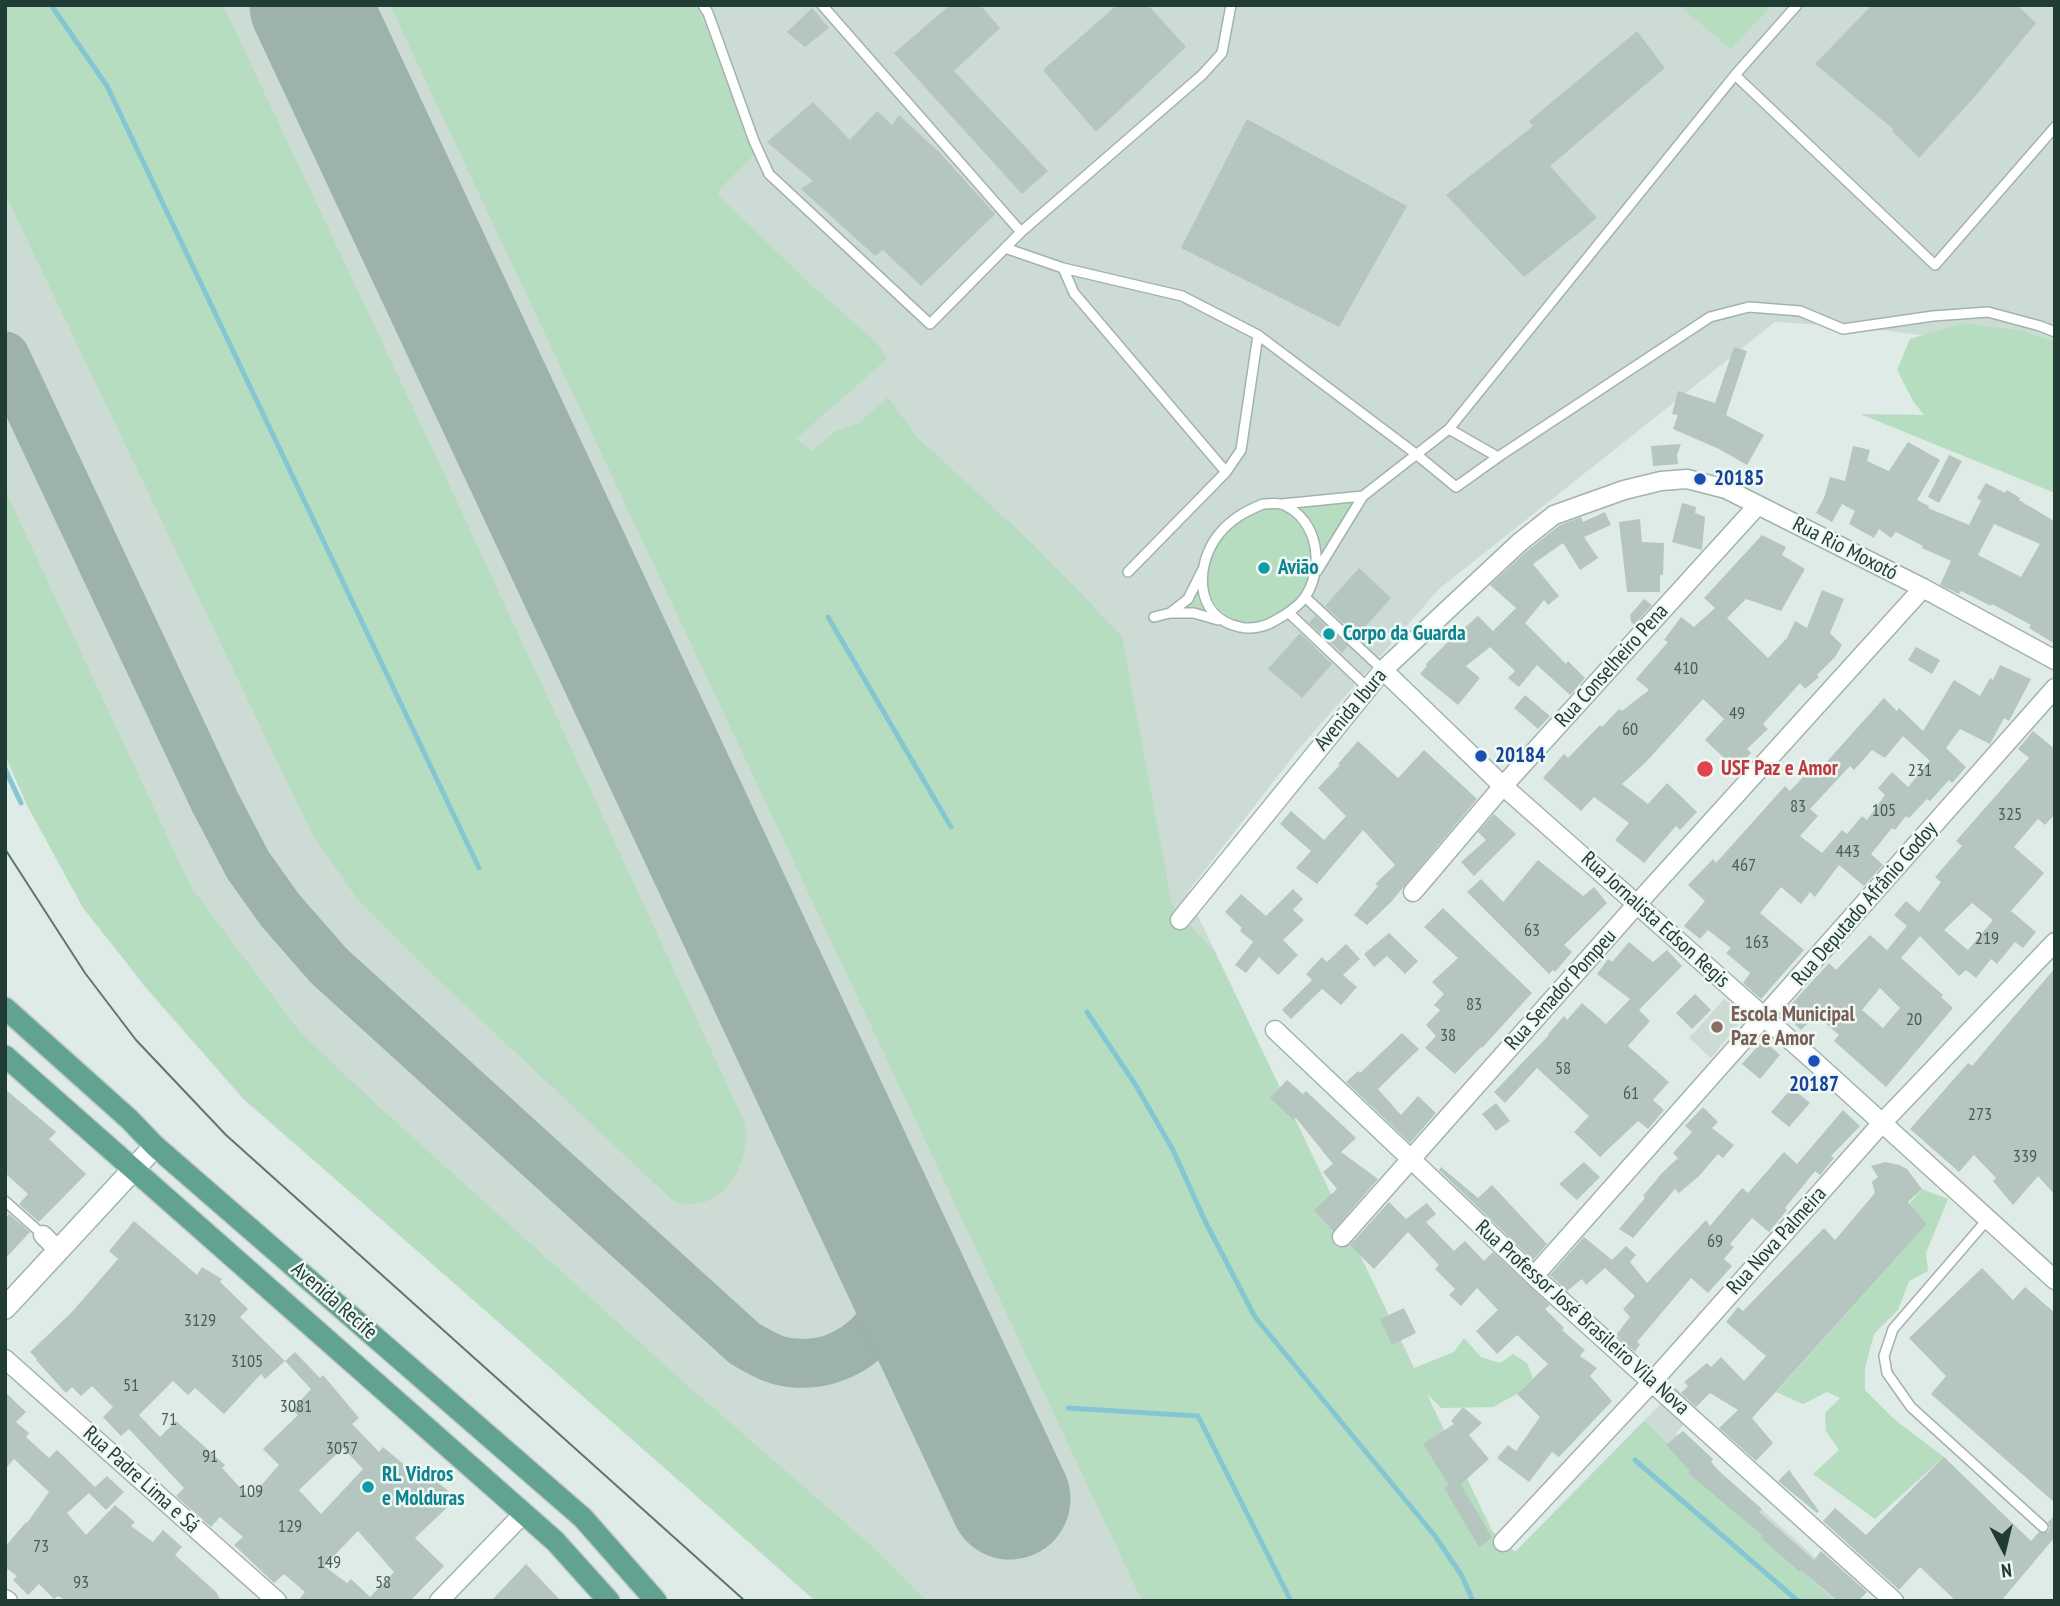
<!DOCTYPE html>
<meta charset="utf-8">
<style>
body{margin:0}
#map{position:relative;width:2060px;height:1606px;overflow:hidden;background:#dfebe6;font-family:"PT Sans Narrow",sans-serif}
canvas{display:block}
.frame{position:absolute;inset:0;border:7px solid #203c34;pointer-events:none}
.north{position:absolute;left:1969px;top:1515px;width:70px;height:70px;-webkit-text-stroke:5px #f0f8f4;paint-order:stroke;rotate:173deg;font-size:19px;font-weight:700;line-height:28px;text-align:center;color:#203c34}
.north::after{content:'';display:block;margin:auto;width:24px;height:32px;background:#203c34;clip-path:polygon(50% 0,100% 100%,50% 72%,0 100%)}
</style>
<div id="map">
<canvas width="2060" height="1606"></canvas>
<div class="frame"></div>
<div class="north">N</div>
</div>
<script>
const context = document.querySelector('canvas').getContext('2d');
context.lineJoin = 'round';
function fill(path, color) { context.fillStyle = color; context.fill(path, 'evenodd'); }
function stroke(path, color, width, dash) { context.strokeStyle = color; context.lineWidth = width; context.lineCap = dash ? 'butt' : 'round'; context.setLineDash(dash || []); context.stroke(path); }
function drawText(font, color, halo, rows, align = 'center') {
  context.font = font + ' "PT Sans Narrow",sans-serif'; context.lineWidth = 5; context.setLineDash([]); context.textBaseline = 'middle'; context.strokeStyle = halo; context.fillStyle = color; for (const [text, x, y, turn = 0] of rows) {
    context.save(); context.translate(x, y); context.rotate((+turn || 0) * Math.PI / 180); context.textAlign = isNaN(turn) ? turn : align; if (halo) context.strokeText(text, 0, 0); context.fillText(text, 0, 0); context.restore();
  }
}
fill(new Path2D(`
 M5 5H2055V353L1859 327 1775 322 1439 589 1298 750 1187 893 1492 1531 1515 1552 1676 1388 1698 1409 1676 1433 1864 1601H815L520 1339 244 1100 144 986 84 907 28 807 5 756Z
 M1724 999 1745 1016 1711 1058 1689 1038Z`), '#cddbd5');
fill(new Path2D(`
 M5 5H223L433 450 744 1121C755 1162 719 1220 672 1200L429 971 358 900 312 834 5 194Z
 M390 5H696L717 50 755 154 721 188 718 195 809 283 877 343 887 359 796 439 812 451 834 432 859 423 888 397 916 436 1033 544 1122 636 1172 905 1215 952 1414 1368 1454 1352 1464 1338 1481 1357 1500 1363 1513 1354 1527 1363 1533 1378 1517 1394 1493 1407 1441 1408 1427 1394 1492 1531 1515 1552 1644 1421 1834 1601H1142Z
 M1678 5H1772L1731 49Z
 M1964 323 2023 331 2055 342V493L1860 414 1924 415 1913 401 1897 370 1910 339Z
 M5 490 191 887 300 1032 376 1104 687 1385 874 1548 927 1601H816L243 1098 145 986 83 908 28 807 5 754Z
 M1363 496 1305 597 1258 627 1170 613 1188 599 1220 532 1263 504Z
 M1922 1189 1948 1199 1926 1253 1928 1271 1909 1281 1898 1310 1874 1334 1865 1368V1390L1894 1419 1944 1457 1875 1519 1813 1474 1839 1450 1826 1431 1825 1413 1840 1398 1827 1392 1803 1404 1776 1392 1927 1224 1909 1204Z`), '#b7ddc1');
stroke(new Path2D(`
 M51 5 107 86 479 868
 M828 617 951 827
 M5 769 21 803
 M1087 1012 1135 1084 1173 1150 1205 1221 1255 1317 1435 1536 1462 1576 1473 1601
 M1068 1408 1198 1416 1291 1601
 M1635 1460 1798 1601`), '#85c6d3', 5);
stroke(new Path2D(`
 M5 356 215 802 248 865 280 910 329 966 745 1344C761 1353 776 1362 795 1363 840 1367 885 1336 894 1290 898 1270 889 1247 883 1227`), '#9cb2ab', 49);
stroke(new Path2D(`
 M310 5 1010 1499`), '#9cb2ab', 121);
fill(new Path2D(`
 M950 5H980L1000 28 954 71 1048 171 1022 194 894 53Z
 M1117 5H1148L1186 47 1096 132 1043 70Z
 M1872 5H2017L2036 23 1978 93 1919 158 1892 131 1893 129 1815 64Z
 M812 8 829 28 805 47 787 32Z
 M1637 31 1665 68 1550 166 1597 218 1524 277 1446 195 1533 126 1529 121Z
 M813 102 850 140 877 111 892 125 899 115 941 154 995 214 921 286 883 250 875 256 801 189 813 181 767 142Z
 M1247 119 1407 206 1339 327 1181 248Z
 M1734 347 1747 351 1726 415 1764 435 1747 465 1719 449 1673 429 1678 415 1672 414 1678 391 1715 403Z
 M1908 442 1940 460 1917 500 1929 506 1928 508 1969 525 1981 501 1977 498 1986 483 2005 493 2007 490 2020 498 2019 500 2054 521 2055 519V644L2029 628 2031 625 1992 604 1991 606 1961 591 1959 594 1940 585 1951 561 1922 548 1923 546 1896 532 1891 538 1879 529 1874 538 1849 524 1855 511 1842 504 1832 522 1816 513 1824 498 1830 477 1845 481 1853 446 1870 450 1867 461 1889 471ZM1994 524 2040 544 2021 577 1978 555Z
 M1681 444 1677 455 1678 464 1653 466 1651 446Z
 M1949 455 1962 461 1939 503 1928 497Z
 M1682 503 1696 507 1695 513 1705 517 1702 550 1672 542Z
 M1605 512 1611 525 1584 537 1598 558 1580 570 1563 543 1533 564 1559 596 1548 605 1544 600 1525 623 1566 664 1568 661 1585 678 1570 695 1537 665 1519 687 1508 678 1515 671 1490 647 1466 666 1480 678 1458 705 1420 674 1427 666 1426 664 1448 642 1478 616 1493 631 1516 608 1490 585 1527 551 1560 525 1581 517 1583 522Z
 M1640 519 1642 542 1664 543 1663 575H1660V592H1627L1619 522Z
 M1762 535 1786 547 1782 555 1805 569 1781 611 1746 599 1727 618 1768 658 1787 638 1795 621 1807 628 1822 590 1844 599 1830 633 1842 645 1835 657 1817 675 1819 677 1805 689 1800 683 1763 724 1768 729 1747 749 1751 753 1736 769 1705 740 1724 719 1703 699 1646 762 1622 784 1648 804 1667 783 1697 812 1680 830 1676 826 1644 863 1615 840 1629 823 1594 797 1581 811 1543 778 1564 754 1568 758 1600 725 1602 727 1619 709 1622 711 1649 690 1636 679 1668 642 1664 640 1681 617 1694 627 1715 608 1704 598Z
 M1359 568 1391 598 1357 636 1325 606Z
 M1644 599 1652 605 1634 625 1631 622 1630 615Z
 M1315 616 1348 646 1342 653 1309 623Z
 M1300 633 1332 664 1302 698 1268 669Z
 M1916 647 1940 660 1932 674 1908 660Z
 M2000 665 2031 679 2009 721 2004 718 1990 744 1960 729 1946 748 1966 767 1952 783 1949 780 1930 801 1927 799 1909 818 1906 816 1895 830 1892 828 1871 854 1883 865 1864 886 1839 865 1815 897 1810 892 1801 904 1781 887 1760 913 1804 950 1761 999 1743 983 1750 973 1726 953 1731 948 1708 930 1700 939 1684 926 1705 901 1688 885 1713 859 1716 863 1785 786 1790 791 1809 771 1814 776 1884 698 1897 711 1899 708 1923 731 1954 680 1980 696 1990 678 1993 680ZM1903 736 1930 761 1908 787 1892 772 1878 788 1885 795 1867 820 1862 816 1847 834 1842 830 1822 853 1800 836 1818 816 1810 809 1850 766 1854 770 1872 750 1885 758Z
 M1525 695 1550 716 1538 729 1514 708Z
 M2033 731 2055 749V814L2045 825 2038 819 2014 847 2044 873 2011 911 2036 932 2023 948 2015 942 1997 964 1991 959 1976 978 1966 970 1959 976 1920 936 1901 958 1943 995 1941 997 1953 1008 1886 1087 1834 1041 1839 1035 1816 1015 1801 1030 1783 1013 1829 963 1836 970 1870 935 1887 950 1907 926 1894 915 1906 901 1919 912 1941 882 1935 877 1962 846 1956 841 2029 758 2018 749ZM1972 903 1993 920 1968 950 1944 930ZM1880 988 1900 1008 1883 1028 1862 1010Z
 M1358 741 1398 778 1424 750 1477 799 1391 902 1367 925 1354 915 1378 886 1375 884 1395 865 1363 830 1317 884 1296 868 1311 851 1280 824 1291 811 1324 840 1346 816 1318 788 1340 765 1338 764Z
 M1494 814 1516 834 1474 876 1461 862 1486 840 1478 832Z
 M1538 860 1583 896 1594 887 1607 903 1564 945 1572 952 1555 972 1553 970 1549 974 1467 892 1481 879 1503 902Z
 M1293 889 1303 899 1293 910 1304 920 1283 940 1298 955 1278 975 1259 957 1246 973 1235 965 1253 942 1240 931 1242 928 1225 912 1241 894 1266 916Z
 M1443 908 1532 993 1482 1048 1481 1047 1455 1074 1425 1048 1436 1036 1426 1025 1440 1010 1434 1005 1444 994 1432 982 1458 958 1424 927Z
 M1389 933 1418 961 1405 974 1387 956 1374 967 1364 954Z
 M1629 942 1653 962 1667 950 1682 966 1639 1010 1650 1021 1628 1046 1669 1082 1653 1100 1664 1110 1648 1129 1638 1121 1600 1157 1574 1132 1589 1116 1537 1068 1505 1103 1494 1092 1549 1035 1548 1034 1564 1016 1567 1020 1582 1003 1606 1024 1630 999 1597 974 1608 959 1612 962Z
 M1346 944 1360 959 1343 975 1357 987 1341 1005 1322 989 1291 1019 1282 1010 1312 980 1306 974 1322 957 1327 962Z
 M2055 968V1195L2038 1176 2013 1205 1993 1181 1996 1178 1974 1155 1959 1172 1910 1129 1968 1063 1972 1066Z
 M1695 994 1711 1010 1692 1029 1676 1013Z
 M1402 1033 1419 1049 1378 1089 1401 1115 1418 1096 1436 1113 1410 1143 1346 1082 1358 1071 1360 1073Z
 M1763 1040 1780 1055 1760 1079 1742 1064Z
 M1287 1080 1303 1094 1306 1091 1356 1138 1341 1152 1378 1179 1333 1231 1314 1210 1337 1189 1323 1172 1333 1164 1296 1118 1293 1120 1270 1098Z
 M1792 1088 1810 1103 1789 1127 1771 1112Z
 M5 1089 56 1132 49 1139 86 1174 39 1222 19 1204 28 1194 5 1173Z
 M1496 1103 1510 1121 1496 1131 1482 1114Z
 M1703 1107 1718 1122 1712 1128 1734 1145 1723 1158 1718 1154 1699 1176 1679 1193 1675 1189 1633 1238 1619 1229 1645 1198 1643 1196 1662 1173 1678 1158 1673 1153 1692 1132 1685 1126Z
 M1843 1110 1860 1126 1831 1156 1834 1158 1820 1175 1815 1171 1785 1208 1787 1210 1769 1232 1752 1218 1730 1244 1734 1247 1724 1259 1732 1266 1708 1293 1691 1278 1637 1342 1640 1344 1635 1352 1616 1335 1630 1317 1623 1309 1635 1296 1605 1268 1586 1285 1582 1279 1567 1291 1550 1275 1584 1237 1612 1260 1626 1246 1636 1255 1630 1262 1647 1283 1706 1220 1710 1226 1742 1188 1748 1193 1784 1152 1797 1164Z
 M1584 1162 1600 1177 1577 1200 1559 1184Z
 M1885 1162 1899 1165 1907 1169 1922 1189 1908 1202 1927 1224 1752 1418 1773 1443 1756 1461 1719 1428 1738 1410 1710 1393 1696 1407 1681 1393 1688 1386 1684 1382 1707 1363 1711 1367 1721 1357 1744 1381 1766 1356 1726 1322 1738 1307 1743 1311 1824 1228 1835 1240 1875 1193 1872 1182 1878 1177 1871 1166Z
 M1441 1167 1478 1198 1492 1185 1547 1244 1533 1260 1439 1170Z
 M1389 1202 1406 1219 1427 1203 1436 1214 1426 1222 1454 1251 1465 1241 1484 1261 1493 1252 1550 1305 1545 1309 1564 1328 1562 1330 1585 1350 1580 1356 1597 1368 1590 1376 1612 1401 1559 1457 1552 1452 1529 1482 1497 1458 1508 1445 1516 1451 1540 1417 1517 1394 1548 1364 1517 1335 1497 1354 1476 1331 1498 1310 1477 1288 1461 1306 1449 1295 1455 1289 1435 1269 1439 1265 1408 1232 1374 1269 1350 1245Z
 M9 1214 30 1232 5 1259V1219Z
 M134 1221 197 1275 202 1267 222 1279 220 1282 248 1309 240 1317 285 1361 295 1352 320 1378 323 1375 359 1418 352 1424 379 1452 383 1447 420 1478 425 1472 457 1498 415 1538 444 1566 410 1601H298L305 1592 284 1574 274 1583 234 1545 243 1537 220 1517 211 1527 176 1496 184 1488 129 1429 121 1436 103 1417 113 1407 92 1386 81 1396 72 1387 66 1393 36 1360 37 1359 30 1352 72 1312 118 1259 109 1251ZM285 1361 311 1389 292 1410 298 1415 263 1449 279 1465 250 1498 222 1468 225 1465 176 1421 160 1437 139 1415 173 1381 188 1395 195 1388 224 1414 261 1374 265 1379ZM343 1448 363 1469 321 1514 299 1490ZM358 1531 394 1572 370 1597 351 1579 347 1583 324 1566Z
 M1982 1268 2013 1300 2025 1287 2055 1313V1503L1931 1394 1946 1376 1909 1338Z
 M1404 1308 1416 1333 1392 1345 1380 1319Z
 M5 1392 26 1412 16 1422 29 1433 26 1437 49 1458 57 1450 95 1487 107 1476 124 1492 106 1510 89 1493 67 1513 86 1535 115 1505 135 1522 131 1526 153 1542 163 1530 182 1547 175 1555 216 1592 221 1601H68L58 1596 54 1599 39 1584 28 1595 13 1580 17 1576 5 1567V1547L26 1522 27 1523 49 1492 14 1459 5 1469Z
 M1463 1407 1482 1423 1469 1435 1489 1459 1461 1484 1492 1538 1479 1547 1444 1488 1449 1485 1423 1444 1454 1424 1451 1421Z
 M1683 1431 1713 1459 1711 1462 1720 1472 1762 1509 1759 1512 1814 1560 1821 1551 1867 1592 1858 1601H1838L1801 1570 1800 1572 1761 1538 1763 1536 1688 1473 1690 1471 1666 1445Z
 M1944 1457 2031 1541 2039 1532H2048L2050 1528 2048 1522 2055 1515V1537L2001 1601H1956L1920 1567 1899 1590 1823 1521 1835 1508 1866 1535Z
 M1789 1470 1819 1511 1817 1513 1778 1481Z
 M526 1564 561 1601H491Z`), '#b4c6bf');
const lane = new Path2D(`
 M703 5 708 13 754 141 769 174 930 324 1021 232 1202 75 1222 53 1231 5
 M822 5 1021 232
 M1735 75 1935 265 2055 127
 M1005 248 1063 268 1182 296 1258 335 1416 454 1456 487 1498 457 1449 429
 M1063 268 1074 293 1226 472
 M1498 457 1710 317 1749 307 1800 311 1843 329 1933 316 1988 312 2040 326 2055 332
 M1363 496 1449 429 1735 75 1797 5
 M1263 504C1269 504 1278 502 1284 505 1318 520 1325 567 1305 597 1298 607 1287 614 1276 620 1267 626 1252 630 1240 627 1194 618 1194 565 1219 534 1231 519 1246 511 1263 504Z
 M1282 504 1363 496 1317 571
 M1202 571 1188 599 1170 613H1194L1218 620
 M1128 572 1226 472 1241 450 1258 335
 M1305 597 1383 670
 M1289 613 1368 688
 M1154 617 1170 613
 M5 1201 43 1235
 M1987 1220 1893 1329 1884 1356 1887 1373 1911 1407 2043 1527`);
const street = new Path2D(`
 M1383 670 1503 786 1814 1061 2055 1280
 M1413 892 1503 786 1758 505
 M1180 920 1383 670 1520 542 1554 515 1624 490 1661 481 1687 479 1726 489 1923 588 2055 660
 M1275 1030 1534 1276 1894 1601
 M43 1235 58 1250
 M1342 1237 1637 904 1923 588
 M1534 1276 2055 688
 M5 1359 277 1601
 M1503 1542 1653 1381 1882 1123 2055 942
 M5 1599 8 1601
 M439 1601 523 1514`);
const secondary = new Path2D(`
 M5 1308 155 1146`);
const primary = new Path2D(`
 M5 1008 129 1119 155 1146 583 1518 656 1601
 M5 1056 555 1541 609 1601`);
stroke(lane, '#a2b3ad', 12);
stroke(street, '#a2b3ad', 21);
stroke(secondary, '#9eb7ae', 24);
stroke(primary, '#c1c8c6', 24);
stroke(lane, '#fff', 9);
stroke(street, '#fff', 18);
stroke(secondary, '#fff', 21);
stroke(primary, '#62a292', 21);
stroke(new Path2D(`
 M5 849 85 973 136 1040 226 1135 745 1601`), '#5a7870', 2);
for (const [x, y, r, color] of [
 [1700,479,7,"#1a4fb4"],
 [1264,568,7,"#0f9aa8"],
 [1329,634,7,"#0f9aa8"],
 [1481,756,7,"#1a4fb4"],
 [1705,769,9,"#e0444e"],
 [1717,1027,7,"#8d6e63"],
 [1814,1061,7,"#1a4fb4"],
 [368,1487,7,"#0f9aa8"]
]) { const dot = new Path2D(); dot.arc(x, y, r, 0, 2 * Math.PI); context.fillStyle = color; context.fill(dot); stroke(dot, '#f0f8f4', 2.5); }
drawText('18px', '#455e57', null, [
 ["410",1686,669],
 ["49",1737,714],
 ["60",1630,730],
 ["231",1920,771],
 ["83",1798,807],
 ["105",1884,811],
 ["325",2010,815],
 ["443",1848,852],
 ["467",1744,866],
 ["63",1532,931],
 ["219",1987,939],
 ["163",1757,943],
 ["83",1474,1005],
 ["20",1914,1020],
 ["38",1448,1036],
 ["58",1563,1069],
 ["61",1631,1094],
 ["273",1980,1115],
 ["339",2025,1157],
 ["69",1715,1242],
 ["3129",200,1321],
 ["3105",247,1362],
 ["51",131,1386],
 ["3081",296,1407],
 ["71",169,1420],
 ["3057",342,1449],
 ["91",210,1457],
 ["109",251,1492],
 ["129",290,1527],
 ["73",41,1547],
 ["149",329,1563],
 ["93",81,1583],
 ["58",383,1583]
]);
drawText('bold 21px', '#164399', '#f0f8f4', [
 ["20185",1714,479],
 ["20184",1495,756],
 ["20187",1814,1085,"center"]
], 'left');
drawText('21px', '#203c34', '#f0f8f4', [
 ["Rua Rio Moxotó",1845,549,27],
 ["Rua Conselheiro Pena",1612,666,-48],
 ["Avenida Ibura",1351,710,-50],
 ["Rua Deputado Afrânio Godoy",1865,904,-49],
 ["Rua Jornalista Edson Regis",1655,920,42],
 ["Rua Senador Pompeu",1561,990,-48],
 ["Rua Nova Palmeira",1777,1241,-48],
 ["Avenida Recife",334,1301,41],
 ["Rua Professor José Brasileiro Vila Nova",1582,1318,42],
 ["Rua Padre Lima e Sá",141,1480,42]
]);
drawText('bold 21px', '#0d838f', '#f0f8f4', [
 ["Avião",1278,568],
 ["Corpo da Guarda",1343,634],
 ["RL Vidros",382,1475],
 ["e Molduras",382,1499]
], 'left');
drawText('bold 21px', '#be3a42', '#f0f8f4', [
 ["USF Paz e Amor",1721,769]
], 'left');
drawText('bold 21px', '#785e54', '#f0f8f4', [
 ["Escola Municipal",1731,1015],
 ["Paz e Amor",1731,1039]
], 'left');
</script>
